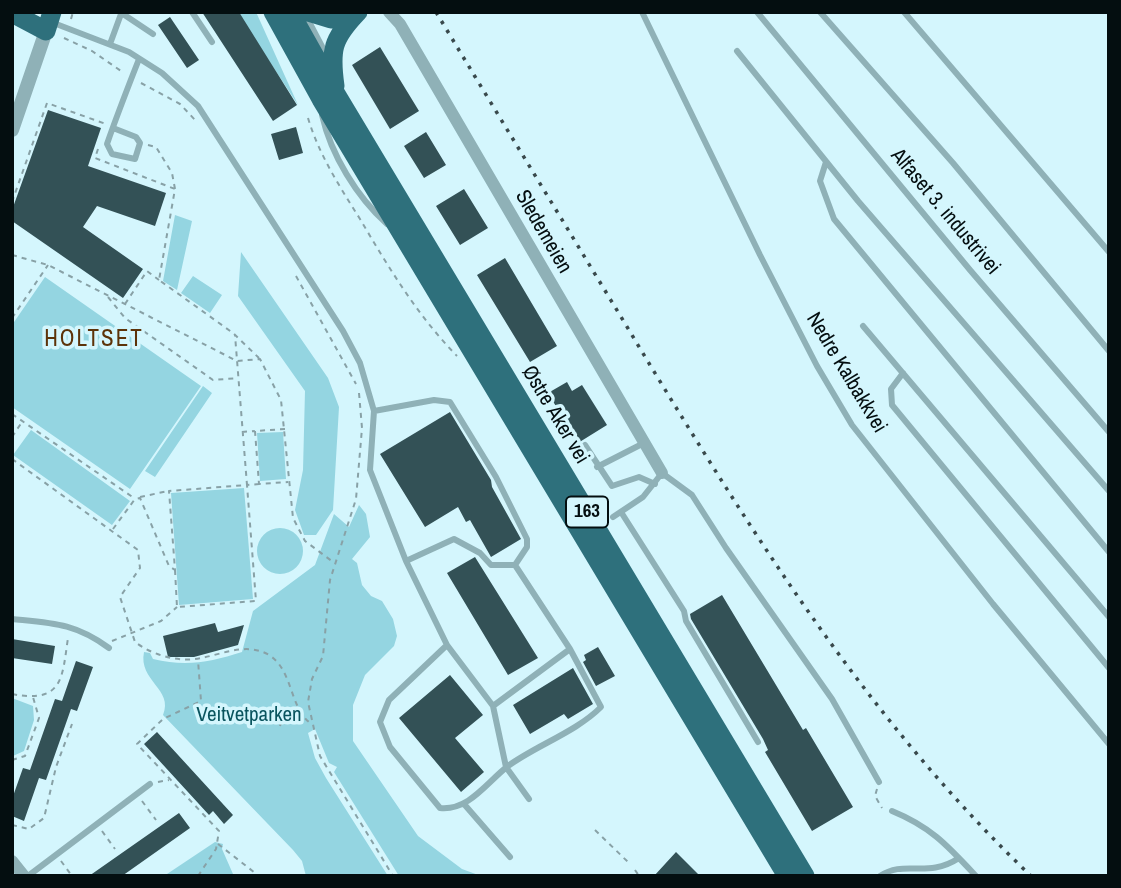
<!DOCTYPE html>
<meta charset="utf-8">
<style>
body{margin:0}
#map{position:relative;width:1121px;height:888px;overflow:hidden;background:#d4f6fd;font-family:"Archivo Narrow",sans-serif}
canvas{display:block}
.frame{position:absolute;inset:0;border:14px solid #040e10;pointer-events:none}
</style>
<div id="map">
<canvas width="1121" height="888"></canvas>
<div class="frame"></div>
</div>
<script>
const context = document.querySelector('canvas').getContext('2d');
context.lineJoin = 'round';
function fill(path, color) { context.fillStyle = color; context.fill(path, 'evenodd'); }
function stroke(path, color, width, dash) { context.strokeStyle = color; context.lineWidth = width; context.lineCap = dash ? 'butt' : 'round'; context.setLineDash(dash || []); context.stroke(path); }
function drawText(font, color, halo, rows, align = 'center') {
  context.font = font + ' "Archivo Narrow",sans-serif'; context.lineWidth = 7; context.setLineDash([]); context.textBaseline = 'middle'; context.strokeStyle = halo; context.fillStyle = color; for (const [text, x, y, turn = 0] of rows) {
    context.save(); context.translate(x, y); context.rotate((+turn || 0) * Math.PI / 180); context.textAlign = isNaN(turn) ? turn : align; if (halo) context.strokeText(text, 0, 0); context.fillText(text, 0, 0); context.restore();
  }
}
fill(new Path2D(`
 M237 12H256L298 105Z
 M175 215 192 221 177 290 163 281Z
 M241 252 328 378 339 407 333 510 316 535H304L295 510 303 470 305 391 238 296Z
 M193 276 222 295 210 313 181 293Z
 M45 277 201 386 130 489 12 407V325Z
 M203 386 212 393 155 477 145 471Z
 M31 430 130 501 112 525 13 455Z
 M283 432 286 479 260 481 257 433Z
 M244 488 253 599 179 605 171 493Z
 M359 505 366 514 370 537 352 559 357 563 362 585 371 596 382 601 393 619 397 636 394 646 365 675 353 705V741L418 836 462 869 481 876H399L334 772 337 767 329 763 315 729 308 733 315 758 326 778 388 876H306L302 861 293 850 163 715C174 689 138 681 144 652L150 653 153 659C186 667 211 662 242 652L253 611 315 565 334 514 349 527Z
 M257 551a23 23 0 1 1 46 0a23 23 0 1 1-46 0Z
 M12 698 33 706 34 720 24 751 13 756Z
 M215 842 223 844 222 849 233 874 164 876Z`), '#94d5e1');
fill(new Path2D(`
 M202 12H239L297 105 273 121Z
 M170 17 199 60 187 68 158 25Z
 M380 47 419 111 390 129 352 65Z
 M48 110 101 128 88 166 166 193 155 226 97 206 83 227 143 269 123 298 12 221V210Z
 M296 127 303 153 279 160 271 134Z
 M426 132 446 165 424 178 404 146Z
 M464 189 488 228 460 245 436 206Z
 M505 258 557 346 530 362 477 275Z
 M567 382 572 391 582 385 607 425 578 443 548 393Z
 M450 412 491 480 492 487 521 539 491 557 470 520 466 522 458 507 425 527 380 454Z
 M475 557 538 658 508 675 447 573Z
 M722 595 803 730 806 728 853 807 812 831 765 752 768 750 763 739 691 619 690 614Z
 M215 623 218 632 244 625 238 645 194 657H168L163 636Z
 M12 639 55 646 52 664 12 658Z
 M598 647 615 676 596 686 583 662 586 660 584 655Z
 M76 661 93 667 77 711 71 709 46 780 39 778 24 821 12 816V799L23 768 30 770 55 699 62 701Z
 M573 668 593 704 568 719 564 714 530 734 513 705Z
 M450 675 483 715 455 738 484 772 461 792 399 718Z
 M157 732 233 815 224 824 213 811 209 815 144 744Z
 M179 813 190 828 122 876H89Z
 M676 852 700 876H654Z`), '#335156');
stroke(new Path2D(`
 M71 19 73 12
 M64 38 92 51 124 73
 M141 83 180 104 196 121
 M308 118C319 155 340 187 360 219 389 268 417 315 457 356
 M148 145 156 147 172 173 175 189 159 280 233 333 259 358
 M98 149 95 158 175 189
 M12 202 47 103 106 124
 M12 255 48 265 237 361 260 359 281 400 293 518 305 541 333 562
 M296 276 356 384
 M108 297 125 318 213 380 238 378
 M125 304 147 271 159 280
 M12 318 48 265
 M359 393 362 428 356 499 330 580 323 656 312 679 308 702 320 756 393 876
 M12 414 134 498
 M285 429 255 431 259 484 288 482
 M242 432 254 431
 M12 437 22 422
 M12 459 138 550 140 568 120 597 135 642C152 655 179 663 201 658 223 654 247 642 269 655 293 670 289 706 310 723
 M140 497 168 491
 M113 529 135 499 140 498 169 566 175 570 169 491 247 485 235 335
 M175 570 177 607 256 601 247 485 259 484
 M112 641 161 621 177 607
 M12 694C64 704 62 677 68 638
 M280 726 283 717
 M12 760 25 756 39 718 33 697
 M158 782 169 780
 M877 789 875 796 882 808
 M142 801 156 820
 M12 825 29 829 44 818 56 767 72 724
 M595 830 628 862
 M102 831 115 849
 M218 844 259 876
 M61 861 72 876
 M635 870 639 876
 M198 876 216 849 219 831 137 744 163 719 201 701 198 660`), '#88a1a6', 2, [5, 5]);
stroke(new Path2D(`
 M120 12 153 34
 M192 12 212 42
 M642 12 760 255 817 366 852 425 993 604 1109 744
 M757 12 970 270 1109 432
 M820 12 953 163 1109 351
 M904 12 1109 252
 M306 16 327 56
 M51 22 129 52 162 73 198 106 343 331 360 363 374 411 370 470 406 561 447 645 493 706 506 767 529 799
 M110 44 121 14
 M737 51 858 201 1109 491
 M322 115C331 155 357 197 387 224
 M113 128 136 137 140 143 135 159 112 154 107 144C117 115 128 87 139 59
 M826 162 820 181 834 219 1109 552
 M863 326 1109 617
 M903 373 891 389 892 405 1109 668
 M374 411 434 400 450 402 496 477 527 539V547L515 565
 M585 445 612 486 639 477 655 484
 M597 467 644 443
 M621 512 684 611 686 621 758 742
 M613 517 643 497 662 473 692 495 726 548 832 699 879 782
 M406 561 454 539 480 553 491 565H515L570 649 601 707C576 732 537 745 508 766 487 782 469 811 440 808L390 747 380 722 389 700 447 645
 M12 619C52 623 75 623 109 648
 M493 706 570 649
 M464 804 510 857
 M892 811C931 827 947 845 976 876
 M28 876 150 784
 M880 876C905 859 927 879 959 858`), '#8fb1b7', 6);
stroke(new Path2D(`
 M389 12 400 24 662 473
 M12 861 24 876`), '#8fb1b7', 12);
stroke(new Path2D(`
 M12 130 46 31`), '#8fb1b7', 14);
stroke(new Path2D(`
 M273 12 321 99 787 876
 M290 12 336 94 805 876
 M308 12 331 19 356 14
 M12 13 46 31 52 12
 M335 86C330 50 332 39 358 12`), '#2e707c', 19);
stroke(new Path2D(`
 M436 12C507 130 579 247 650 365 763 550 873 725 1031 876`), '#39494c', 3.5, [3.5, 7]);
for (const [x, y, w] of [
 [587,512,42]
]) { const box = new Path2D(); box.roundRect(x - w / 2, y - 15.5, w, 31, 5); context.fillStyle = '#d4f6fd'; context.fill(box); stroke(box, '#040e10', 2); }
drawText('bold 19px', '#040e10', null, [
 ["163",587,512]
]);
drawText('21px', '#040e10', '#d4f6fd', [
 ["Alfaset 3. industrivei",945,212,50],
 ["Sledemeien",543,232,60],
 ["Nedre Kalbakkvei",846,373,59],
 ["Østre Aker vei",555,415,59]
]);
drawText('21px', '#09545e', '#d4f6fd', [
 ["Veitvetparken",249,715]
]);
context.letterSpacing = '2px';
drawText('23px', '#5d3309', '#d4f6fd', [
 ["HOLTSET",94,340]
]);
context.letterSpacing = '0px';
</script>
